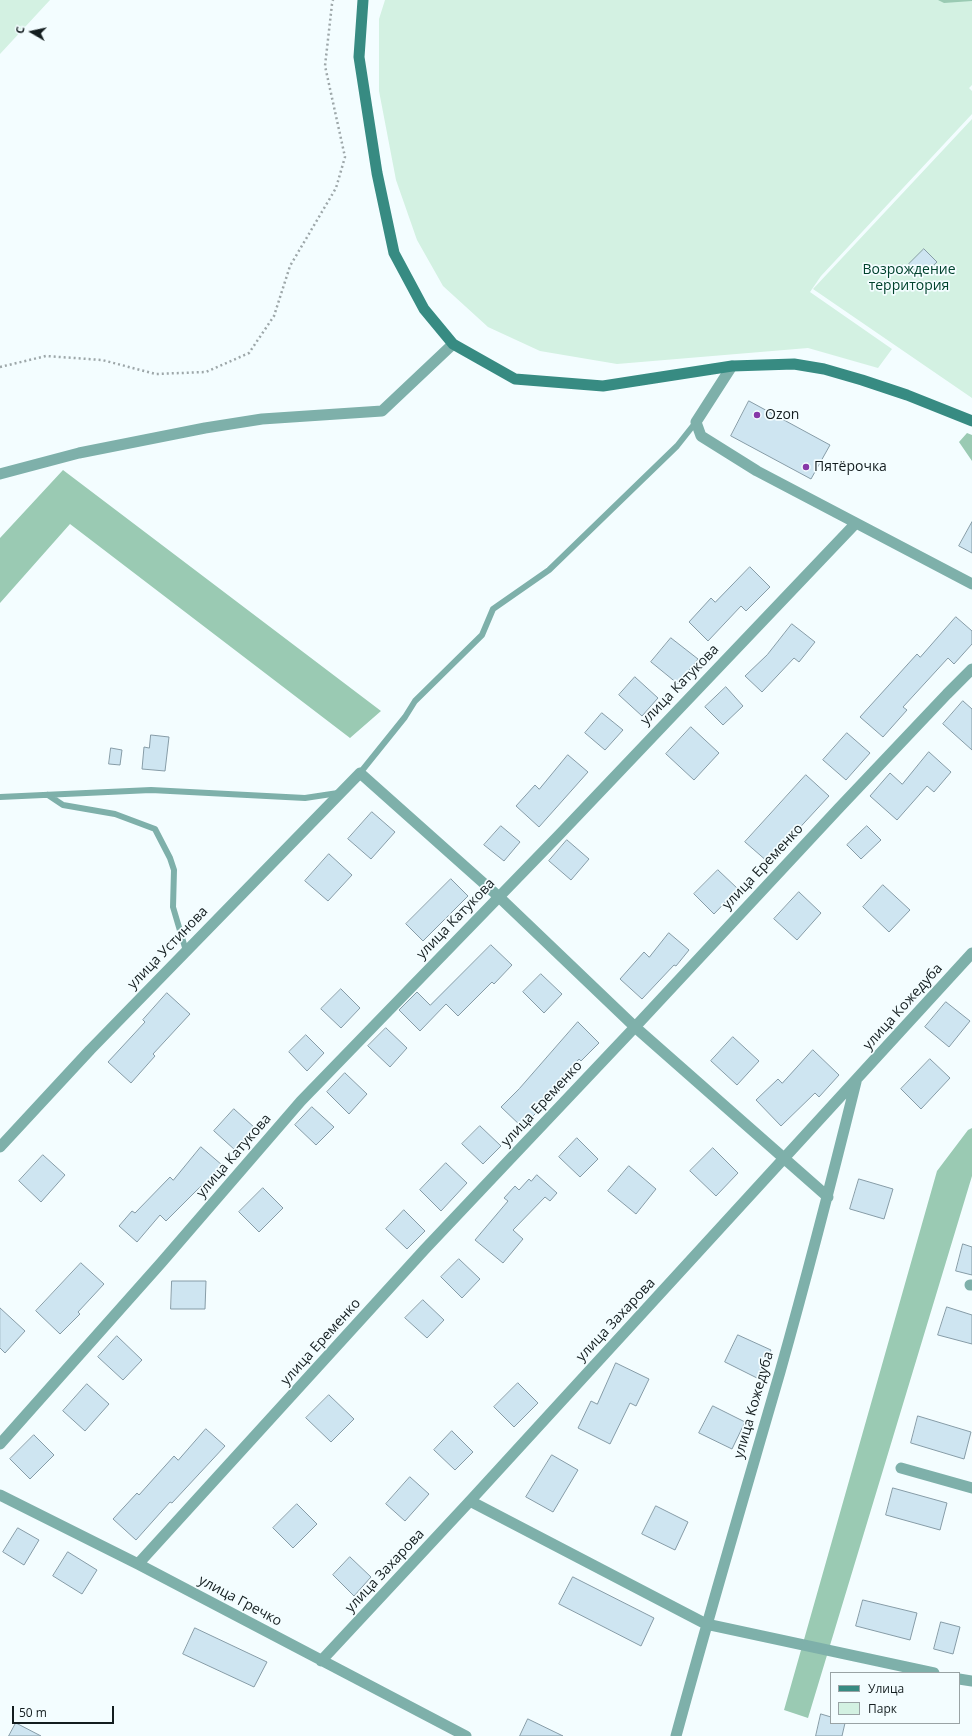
<!DOCTYPE html>
<meta charset="utf-8">
<style>
body{margin:0}
#map{position:relative;width:972px;height:1736px;overflow:hidden;background:#f3fdff;font-family:"Open Sans",sans-serif}
canvas{display:block}
.legend{position:absolute;left:830px;top:1672px;width:130px;height:52px;box-sizing:border-box;background:#f3fdff;border:1px solid #99a3a5;margin:0;padding:5px 7px;list-style:none;font-size:12px;color:#131d1f}
.legend li{display:flex;align-items:center;gap:8px;height:20px}
.legend b{width:20px;border:1px solid #99a3a5}
.north{position:absolute;left:12px;top:12px;width:40px;height:40px;-webkit-text-stroke:3px #f3fdff;paint-order:stroke;rotate:279deg;font-size:11px;font-weight:700;line-height:16px;text-align:center;color:#131d1f}
.north::after{content:'';display:block;margin:auto;width:14px;height:18px;background:#131d1f;clip-path:polygon(50% 0,100% 100%,50% 72%,0 100%)}
.scale{position:absolute;left:12px;top:1706px;width:102px;height:18px;box-sizing:border-box;border:2px solid #131d1f;border-top:0;padding-left:5px;font-size:12px;line-height:14px;white-space:nowrap;color:#131d1f;-webkit-text-stroke:3px #f3fdff;paint-order:stroke}
</style>
<div id="map">
<canvas width="972" height="1736"></canvas>
<ul class="legend">
<li><b style="height:5px;background:#378b82"></b>Улица</li>
<li><b style="height:11px;background:#d3f1e2"></b>Парк</li>
</ul>
<div class="north">С</div>
<div class="scale">50 m</div>
</div>
<script>
const context = document.querySelector('canvas').getContext('2d');
context.lineJoin = 'round';
function fill(path, color) { context.fillStyle = color; context.fill(path, 'evenodd'); }
function stroke(path, color, width, dash) { context.strokeStyle = color; context.lineWidth = width; context.lineCap = dash ? 'butt' : 'round'; context.setLineDash(dash || []); context.stroke(path); }
function drawText(font, color, halo, rows, align = 'center') {
  context.font = font + ' "Open Sans",sans-serif'; context.lineWidth = 3.5; context.setLineDash([]); context.textBaseline = 'middle'; context.strokeStyle = halo; context.fillStyle = color; for (const [text, x, y, turn = 0] of rows) {
    context.save(); context.translate(x, y); context.rotate((+turn || 0) * Math.PI / 180); context.textAlign = isNaN(turn) ? turn : align; if (halo) context.strokeText(text, 0, 0); context.fillText(text, 0, 0); context.restore();
  }
}
fill(new Path2D(`
 M0 0H50L0 54Z
 M385 0H972V85L969 88 972 91V114L821 276 810 292 892 349 878 368 808 348 617 364 540 351 488 327 443 286 417 240 396 180 379 91V19Z
 M972 119V398L813 289Z`), '#d3f1e2');
fill(new Path2D(`
 M938 0H972V1L944 3Z
 M967 433 972 435V461L959 442Z
 M63 470 381 711 350 738 70 524 0 603V538Z
 M972 1128V1176L808 1718 784 1710 937 1171 968 1130Z`), '#9acab3');
const building = new Path2D(`
 M924 249 937 262 921 277 909 264Z
 M749 401 830 445 811 479 731 436Z
 M972 522V553L959 546Z
 M750 567 770 587 746 611 741 606 708 641 689 622 711 598 715 602Z
 M956 617 972 631V644L954 664 948 658 903 707 907 710 883 737 860 717 917 654 920 657Z
 M792 624 815 642 799 662 794 658 762 692 745 676 767 655Z
 M671 638 698 659 678 684 651 662Z
 M635 677 658 698 642 716 619 695Z
 M726 687 743 706 723 725 705 707Z
 M963 701 972 709V750L943 724Z
 M602 713 623 730 605 750 585 733Z
 M691 727 719 753 694 780 666 754Z
 M847 733 870 753 846 780 823 760Z
 M151 735 169 737 165 771 142 769 144 747 149 748Z
 M111 748 122 750 120 765 109 764Z
 M929 752 951 772 934 792 927 786 897 820 870 796 890 773 902 784Z
 M568 755 588 772 539 827 516 806 535 785 539 789Z
 M806 775 829 796 768 862 745 842Z
 M372 812 395 832 371 859 348 839Z
 M501 826 520 842 504 861 484 845Z
 M867 826 881 840 861 859 847 845Z
 M567 840 589 859 571 880 549 861Z
 M329 854 352 875 328 901 305 881Z
 M718 870 738 889 714 914 694 894Z
 M451 879 468 896 423 941 406 924Z
 M883 885 910 910 889 932 863 907Z
 M799 892 821 913 797 940 774 919Z
 M669 933 689 950 676 966 674 965 642 999 620 979 644 952 649 957Z
 M491 945 512 965 494 984 492 982 458 1016 446 1004 420 1031 399 1010 417 992 430 1005Z
 M541 974 562 994 544 1013 523 992Z
 M341 989 360 1008 341 1028 321 1009Z
 M167 993 190 1014 153 1054 155 1056 131 1083 108 1062 145 1022 143 1020Z
 M946 1002 970 1021 949 1047 925 1027Z
 M578 1022 599 1043 581 1061 579 1059 537 1107 540 1109 522 1127 501 1107 519 1089Z
 M386 1028 407 1048 390 1067 368 1046Z
 M306 1035 324 1053 307 1071 289 1052Z
 M733 1037 759 1061 737 1085 711 1061Z
 M813 1050 839 1075 819 1097 815 1093 781 1126 756 1100 778 1079 782 1083Z
 M930 1059 950 1078 921 1109 901 1089Z
 M345 1073 367 1094 349 1114 327 1092Z
 M312 1107 334 1127 316 1145 295 1125Z
 M234 1109 255 1128 235 1150 214 1131Z
 M480 1126 501 1146 483 1164 462 1144Z
 M577 1138 598 1159 580 1177 559 1157Z
 M201 1147 222 1165 203 1187 201 1186 166 1221 160 1215 137 1242 119 1226 132 1211 135 1213 170 1177 173 1180Z
 M713 1148 738 1173 716 1196 690 1171Z
 M43 1155 65 1175 41 1202 19 1181Z
 M446 1163 467 1183 441 1211 420 1190Z
 M629 1166 656 1189 636 1214 608 1191Z
 M537 1175 557 1193 550 1201 545 1197 513 1230 523 1239 503 1263 475 1240 508 1201 504 1198 515 1186 519 1190 529 1179 531 1181Z
 M859 1179 893 1189 884 1219 850 1209Z
 M263 1188 283 1208 259 1232 239 1212Z
 M404 1210 425 1231 407 1249 386 1229Z
 M963 1244 972 1247V1275L956 1271Z
 M459 1259 480 1279 462 1298 441 1277Z
 M81 1263 104 1284 78 1312 80 1314 60 1334 36 1311Z
 M172 1281H206L205 1309H171Z
 M423 1300 444 1320 427 1338 405 1318Z
 M947 1307 972 1315V1344L938 1335Z
 M0 1308 25 1331 5 1353 0 1348Z
 M738 1335 771 1350 757 1378 725 1362Z
 M117 1336 142 1360 123 1380 98 1357Z
 M616 1363 649 1379 636 1406 630 1403 610 1444 578 1428 591 1401 597 1404Z
 M518 1383 538 1403 514 1427 494 1407Z
 M87 1384 109 1404 85 1431 63 1411Z
 M329 1395 354 1419 331 1442 306 1418Z
 M713 1406 745 1422 732 1449 699 1433Z
 M918 1416 971 1432 964 1459 911 1443Z
 M206 1429 225 1446 172 1503 170 1502 136 1540 113 1519 137 1493 139 1495 174 1456 178 1460Z
 M452 1431 473 1452 455 1470 434 1450Z
 M34 1435 54 1455 30 1479 10 1459Z
 M552 1455 578 1470 553 1512 526 1497Z
 M410 1477 429 1494 405 1521 386 1504Z
 M893 1488 947 1503 940 1530 886 1515Z
 M297 1504 317 1524 293 1548 273 1528Z
 M656 1506 688 1522 675 1550 642 1534Z
 M18 1528 39 1540 24 1565 3 1552Z
 M68 1552 97 1570 82 1594 53 1576Z
 M350 1557 371 1577 354 1596 333 1575Z
 M573 1577 654 1618 641 1646 559 1604Z
 M863 1600 917 1613 910 1640 856 1626Z
 M941 1622 960 1627 953 1654 934 1649Z
 M195 1628 267 1662 254 1687 183 1654Z
 M821 1714 831 1717V1723H845L842 1736H816Z
 M528 1719 563 1736H520Z
 M16 1723 41 1736H9Z`);
fill(building, '#cee5f1');
stroke(building, '#869ca7', 1);
stroke(new Path2D(`
 M0 367 46 356 102 360 156 374 206 372 249 353 274 316 290 266 336 188 345 157 325 66 332 4 333 0`), '#9da7a9', 2.5, [2, 3]);
stroke(new Path2D(`
 M360 773 405 717 415 701 482 635 493 609 549 570 677 446 696 422
 M48 795 63 805 115 814 155 829 170 858 174 870 173 907 186 951
 M0 797 151 790 305 798 338 793`), '#7eb0aa', 6);
stroke(new Path2D(`
 M732 366 696 422 701 436 757 471 856 523
 M0 474 79 453 205 428 262 419 382 411 453 344
 M0 1147 90 1050 360 773 498 896 635 1027 828 1197
 M970 1285H972
 M0 1444 161 1263 301 1101 559 835 856 523 972 584
 M901 1468 972 1488
 M0 1495 138 1564 466 1736
 M470 1501 706 1624 934 1673
 M138 1564 425 1249 635 1027 839 808 947 694 972 669
 M321 1661 470 1501 972 953
 M959 1679 972 1681
 M676 1736C709 1614 745 1493 780 1372 807 1276 832 1179 856 1082`), '#7eb0aa', 11);
stroke(new Path2D(`
 M363 0 359 57 377 173 394 253 424 309 453 344 515 379 603 386 732 366 794 364 824 369 862 380 907 395 972 421`), '#378b82', 11);
for (const [x, y, r, color] of [
 [757,415,4,"#8738a8"],
 [806,467,4,"#8738a8"]
]) { const dot = new Path2D(); dot.arc(x, y, r, 0, 2 * Math.PI); context.fillStyle = color; context.fill(dot); stroke(dot, '#f3fdff', 1.5); }
drawText('14px', '#00422d', '#f3fdff', [
 ["Возрождение",909,270],
 ["территория",909,286]
]);
drawText('14px', '#131d1f', '#f3fdff', [
 ["Ozon",765,415],
 ["Пятёрочка",814,467]
], 'left');
drawText('14px', '#131d1f', '#f3fdff', [
 ["улица Катукова",680,685,-46],
 ["улица Еременко",763,867,-47],
 ["улица Катукова",456,919,-46],
 ["улица Устинова",168,948,-46],
 ["улица Кожедуба",903,1007,-48],
 ["улица Еременко",542,1104,-47],
 ["улица Катукова",234,1156,-49],
 ["улица Захарова",616,1320,-47],
 ["улица Еременко",321,1342,-48],
 ["улица Кожедуба",754,1405,-74],
 ["улица Захарова",385,1571,-47],
 ["улица Гречко",240,1601,28]
]);
</script>
